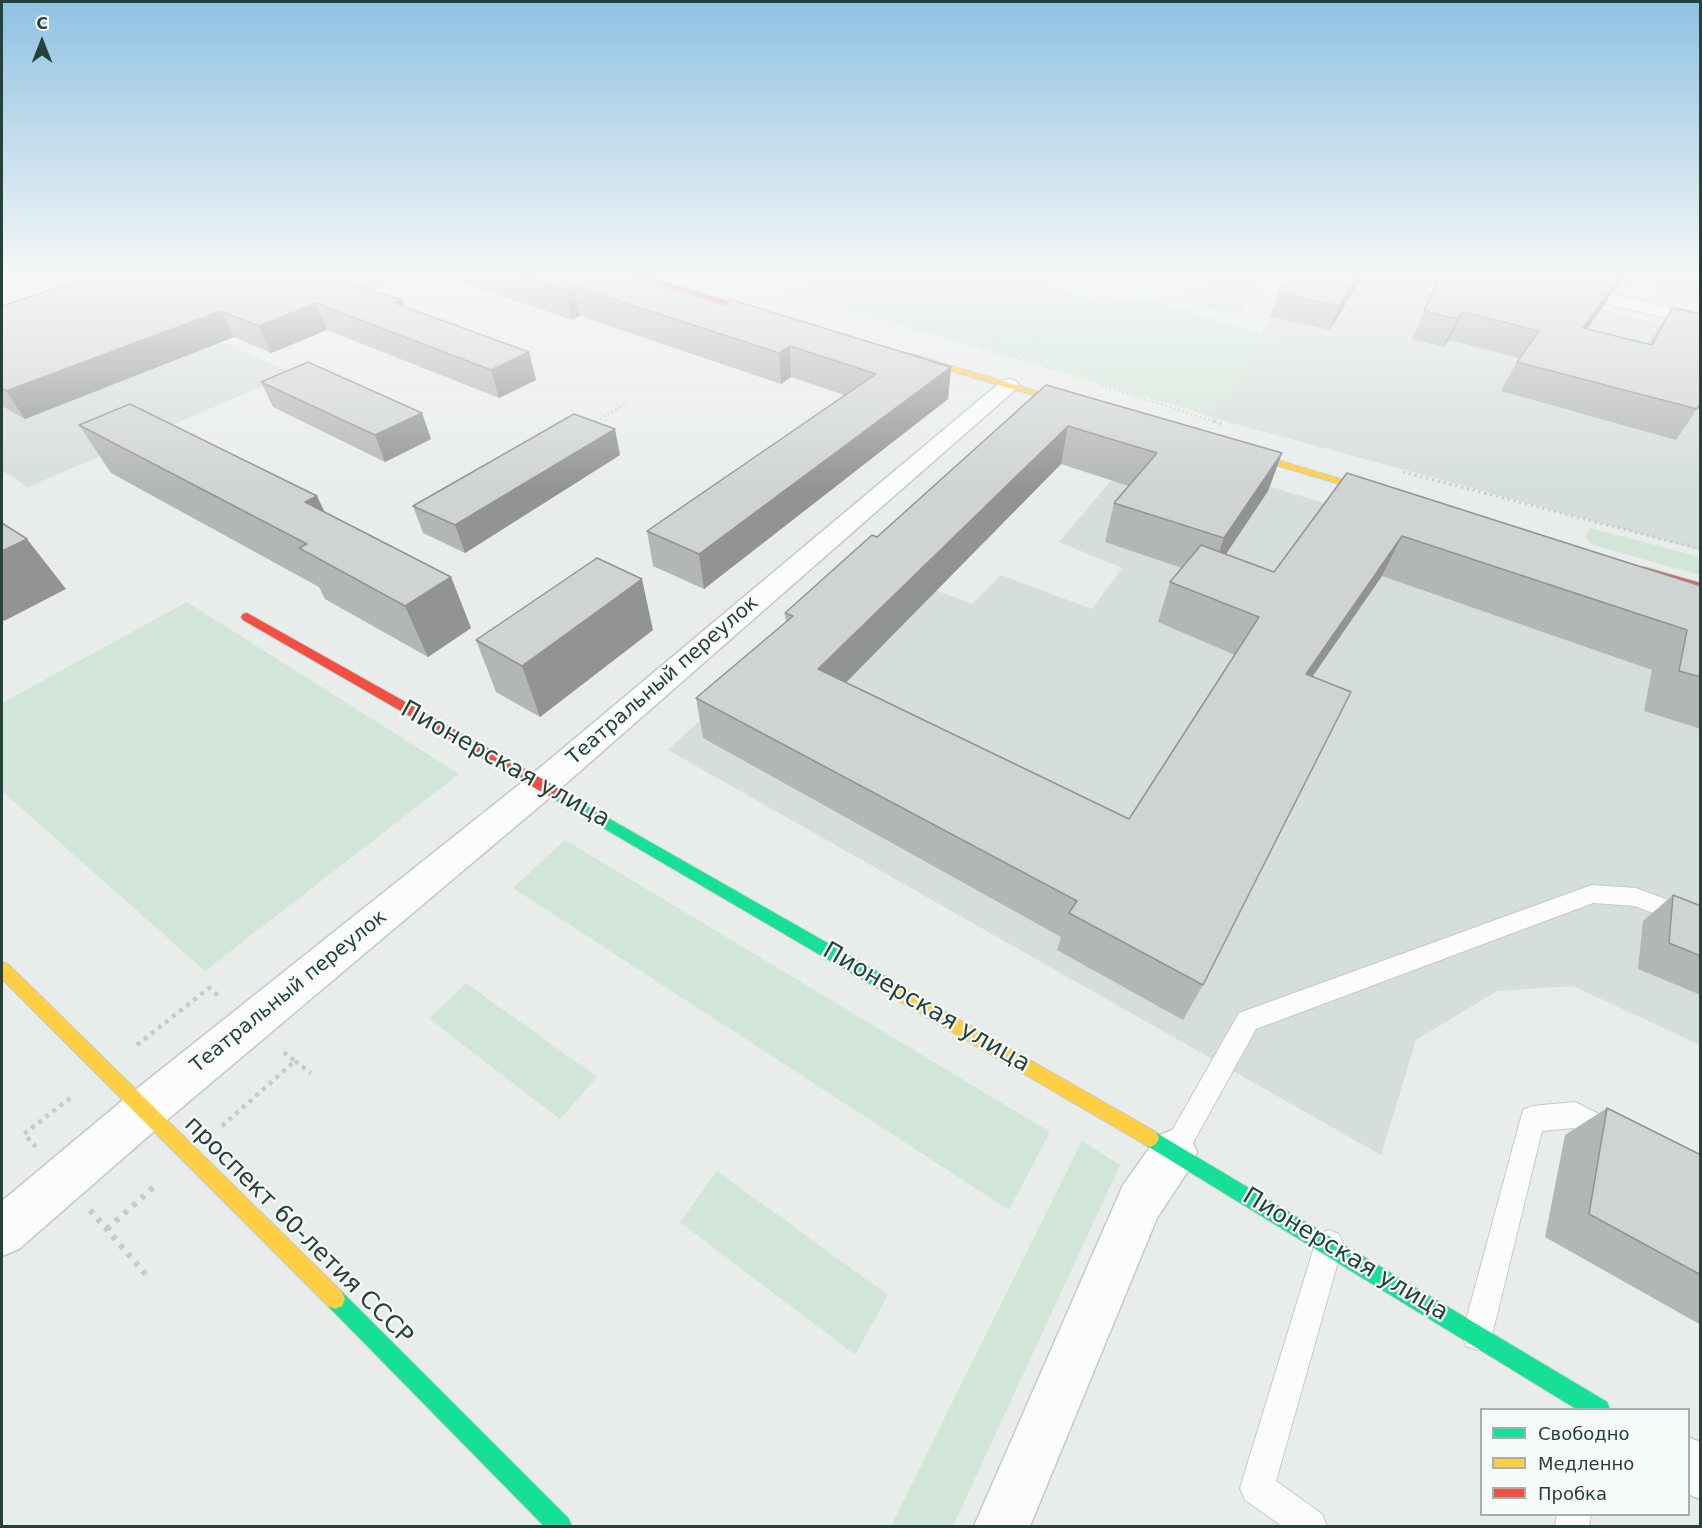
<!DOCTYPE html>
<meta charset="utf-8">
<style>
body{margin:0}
#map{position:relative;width:1702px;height:1528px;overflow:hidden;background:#e8edeb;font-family:"DejaVu Sans",sans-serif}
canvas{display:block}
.frame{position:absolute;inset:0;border:3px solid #24423a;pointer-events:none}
.legend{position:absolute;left:1480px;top:1408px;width:210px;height:108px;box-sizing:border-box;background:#f7fbf9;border:2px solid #a3b1ad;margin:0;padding:8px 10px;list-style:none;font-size:18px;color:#24423a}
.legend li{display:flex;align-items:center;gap:12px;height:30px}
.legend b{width:30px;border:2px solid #a3b1ad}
.north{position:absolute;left:12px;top:12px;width:60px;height:60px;-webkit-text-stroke:4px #f7fbf9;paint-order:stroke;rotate:0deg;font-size:16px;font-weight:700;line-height:24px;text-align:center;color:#24423a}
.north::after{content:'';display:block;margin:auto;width:21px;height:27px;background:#24423a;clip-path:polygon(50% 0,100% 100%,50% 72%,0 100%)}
</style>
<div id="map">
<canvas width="1702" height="1528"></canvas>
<div class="frame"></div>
<ul class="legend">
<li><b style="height:8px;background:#16e098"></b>Свободно</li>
<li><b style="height:8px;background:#ffcf43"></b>Медленно</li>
<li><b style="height:8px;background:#f24e42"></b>Пробка</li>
</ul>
<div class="north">С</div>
</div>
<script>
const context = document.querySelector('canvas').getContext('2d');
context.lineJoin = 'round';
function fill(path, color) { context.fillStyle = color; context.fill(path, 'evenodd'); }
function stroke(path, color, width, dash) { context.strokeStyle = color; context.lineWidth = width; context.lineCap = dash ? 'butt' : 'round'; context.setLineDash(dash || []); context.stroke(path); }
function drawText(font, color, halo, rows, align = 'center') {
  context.font = font + ' "DejaVu Sans",sans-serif'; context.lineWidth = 4.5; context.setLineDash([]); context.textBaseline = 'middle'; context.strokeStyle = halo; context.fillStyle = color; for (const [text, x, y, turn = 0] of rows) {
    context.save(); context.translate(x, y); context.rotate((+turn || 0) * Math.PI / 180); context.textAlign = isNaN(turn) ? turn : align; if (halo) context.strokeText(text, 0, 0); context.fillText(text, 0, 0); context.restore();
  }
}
fill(new Path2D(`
 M353 275H358L390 283 364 295 329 285Z
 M1298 275H1459L1700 333V550L1206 416Z
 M1665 275H1700V303L1653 292Z
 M179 324 293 373 28 487 2 470V389Z
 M1174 457 1700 618V1045L1573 986 1497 991 1416 1040 1381 1155 668 750 870 565 972 604 1001 575 1092 609 1122 568 1059 542 1115 476Z`), '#d6dedb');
fill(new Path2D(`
 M814 275H1043L1055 290 1101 302 1148 298 1274 338 1210 416 785 291Z
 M1207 275H1274L1240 313 1227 314 1187 301 1184 297Z
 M1590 528 1700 557V575L1593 545 1585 538Z
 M187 602 459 774 205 971 2 791V703Z
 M565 840 1050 1132 1009 1210 513 888Z
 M466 983 597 1077 560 1119 429 1019Z
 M1082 1141 1120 1165 953 1526H891Z
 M717 1171 888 1295 855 1355 680 1222Z`), '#d1e6d8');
const lane = new Path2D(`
 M1592 885 1636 888 1700 912V931L1635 906 1593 903 1256 1029 1183 1161 1174 1165 1165 1161 1161 1152 1165 1143 1239 1013Z
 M1575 1102 1619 1124 1623 1133 1619 1142 1610 1146 1573 1128 1542 1131 1492 1335 1488 1346 1477 1350 1466 1346 1462 1335 1523 1110 1532 1106Z
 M1329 1230 1339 1234 1343 1244 1276 1481 1322 1514 1327 1526H1282L1245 1500 1240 1488 1315 1244 1319 1234Z
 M1557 1514H1591L1589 1526H1555Z`);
const street = new Path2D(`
 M1500 275H1532L1700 314V326L1503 279Z
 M1009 379 1016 381 1019 385 1016 389 554 794 161 1125 19 1249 2 1256V1201L129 1095 530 776 1002 381Z
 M1174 1129 1190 1136 1197 1152 1190 1168 1157 1218 1030 1526H974L1123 1185 1158 1136Z
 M1688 1437 1700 1442V1499L1688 1494Z`);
const fast = new Path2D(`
 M557 789 887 977 889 982 887 987 881 989 875 987 552 798 550 794 552 790Z
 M1150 1129 1607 1402 1610 1410H1578L1144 1144 1141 1138 1144 1132Z
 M335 1289 342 1292 568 1518 572 1526H544L328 1306 325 1299 328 1292Z`);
const slow = new Path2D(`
 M906 354H912L1086 406 1079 408 906 358Z
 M1232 448H1238L1389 494 1388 496H1380L1232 452Z
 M2 962 8 964 342 1292 345 1299 342 1306 335 1309 328 1306 2 979Z
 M881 975 1156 1132 1159 1138 1156 1144 1150 1147 1144 1144 875 987 873 982 875 977Z`);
const jam = new Path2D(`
 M630 275H642L774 315 767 317Z
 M1644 567 1700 583V589L1640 572V568Z
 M247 613 562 790 564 794 562 798H552L243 620 241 617 243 614Z`);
stroke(lane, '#c5cac8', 2);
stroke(street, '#c5cac8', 3);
stroke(fast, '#c3cbc8', 2);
stroke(slow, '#c3cbc8', 2);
stroke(jam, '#c3cbc8', 2);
stroke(new Path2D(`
 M1078 289 1104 296 1180 289 1165 275
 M789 297 906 330
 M816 304 863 275
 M846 312 902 275
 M982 349 1078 289 1066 275
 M1012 358 1104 296
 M1101 385 1219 423
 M592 423 626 404`), '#c3ccca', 2, [1.5, 3]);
stroke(new Path2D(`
 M1214 421 1225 425
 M592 423 595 421
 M1403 472 1700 549`), '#c3ccca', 3, [2, 4]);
stroke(new Path2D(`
 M137 1045 209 988 221 998
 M295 1061 311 1073
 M222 1126 295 1061 281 1050
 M36 1147 24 1134 73 1096`), '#c3ccca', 4.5, [4, 5]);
stroke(new Path2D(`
 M90 1210 148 1277
 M107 1229 158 1183`), '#c3ccca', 6, [4.5, 7]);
fill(lane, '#fcfcfc');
fill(street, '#fcfcfc');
fill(fast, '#16e098');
fill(slow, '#ffcf43');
fill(jam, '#f24e42');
fill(new Path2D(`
 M440 275H660L661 286 727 306 951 367 948 399 704 589 653 566 647 531 844 395 791 377 781 384 580 316 572 320Z
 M661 275H691L681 281Z
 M1291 275H1363L1330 330 1270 317 1278 293Z
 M1439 275H1637L1631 286 1620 284 1614 292 1613 291 1604 305 1587 329 1649 344 1672 308 1697 409 1676 440 1501 391 1519 358 1449 340 1443 347 1412 339Z
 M402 300 404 307 529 352 536 380 499 398 327 330 271 353 234 337 25 419 2 406V306Z
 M261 382 422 413 431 439 385 462 273 407Z
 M1046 385 1282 453 1268 491 1226 554 1274 572 1347 473 1701 586V729L1644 711 1652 670 1382 576 1312 677 1203 985 1183 1020 1057 950 1061 937 703 738 696 698 786 622 785 613 877 537ZM1061 464 1129 486 1114 503 1105 542 1182 568 1170 582 1158 622 1235 655 1129 819 846 682Z
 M79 425 324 512 451 577 471 628 428 657 325 599 319 587 111 473Z
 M620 455 465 553 423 533 413 506Z
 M653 630 540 717 496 692 476 640Z
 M1673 895 1701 906V995L1638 969 1643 921Z
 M1607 1108 1701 1155V1325L1545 1237 1565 1135Z`), '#b2b6b5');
fill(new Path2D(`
 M634 275H660L662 291 631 277Z
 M680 275H691L681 281Z
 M1358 275H1363L1330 330 1339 306Z
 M1625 275 1620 284 1614 292 1622 278Z
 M1620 278 1604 305 1567 357 1583 328Z
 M574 286 580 316 572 320 566 290Z
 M402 300 411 326 394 303Z
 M316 303 327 330 271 353 259 326Z
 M221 311 234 337 25 419 6 391Z
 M1463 312 1449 340 1443 347 1457 319Z
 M790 346 791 377 781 384 779 353Z
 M529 352 536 380 499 398 491 370Z
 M951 367 948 399 704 589 699 554Z
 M422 413 431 439 385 462 375 435Z
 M1068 426 1061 464 820 709 818 669Z
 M615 429 620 455 465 553 455 525Z
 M1282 453 1268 491 1210 578 1224 538Z
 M317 496 341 546 305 502Z
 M1402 536 1382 576 1286 715 1306 674Z
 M27 539 66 589 4 621 2 618V551Z
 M451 577 471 628 428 657 405 606Z
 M642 579 653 630 540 717 522 666Z`), '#919493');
const building = new Path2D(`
 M96 275H323L402 300 394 303 529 352 491 370 316 303 259 326 221 311 6 391 2 388V306Z
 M520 275H634L631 277 727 306 729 299 951 367 699 554 647 531 876 374 790 346 779 353 574 286 566 290Z
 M1291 275H1358L1339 306 1278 293Z
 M1440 275H1606L1620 278 1583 328 1652 345 1672 308 1701 314V402L1697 409 1517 362 1539 331 1463 312 1457 319 1424 311Z
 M1607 275H1625L1622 278Z
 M308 362 422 413 375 435 261 382Z
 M1046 385 1282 453 1224 538 1114 503 1157 453 1068 426 818 669 1129 819 1259 617 1170 582 1201 545 1274 572 1347 473 1701 586V677L1679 671 1687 630 1402 536 1306 674 1351 692 1203 985 1069 913 1077 901 696 698 793 616 785 613 872 535 877 537Z
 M130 404 317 496 305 502 451 577 405 606 299 548 307 544 79 425Z
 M574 414 615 429 455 525 413 506Z
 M2 523 27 539 2 551Z
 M597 558 642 579 522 666 476 640Z
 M1673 895 1701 906V956L1669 943Z
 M1607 1108 1701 1155V1275L1589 1214Z`);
fill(building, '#cfd4d2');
stroke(building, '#919493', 1.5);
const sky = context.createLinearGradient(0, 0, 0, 489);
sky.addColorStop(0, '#8fc1e3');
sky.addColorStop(0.56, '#f5f7f6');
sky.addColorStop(1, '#f5f7f600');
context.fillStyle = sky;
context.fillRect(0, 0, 1702, 489);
drawText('20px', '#24423a', '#f7fbf9', [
 ["Театральный переулок",663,681,-41],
 ["Театральный переулок",289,992,-39]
]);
drawText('24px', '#24423a', '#f7fbf9', [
 ["Пионерская улица",505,765,29],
 ["Пионерская улица",926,1008,30],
 ["проспект 60-летия СССР",298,1231,45],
 ["Пионерская улица",1345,1255,31]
]);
</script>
